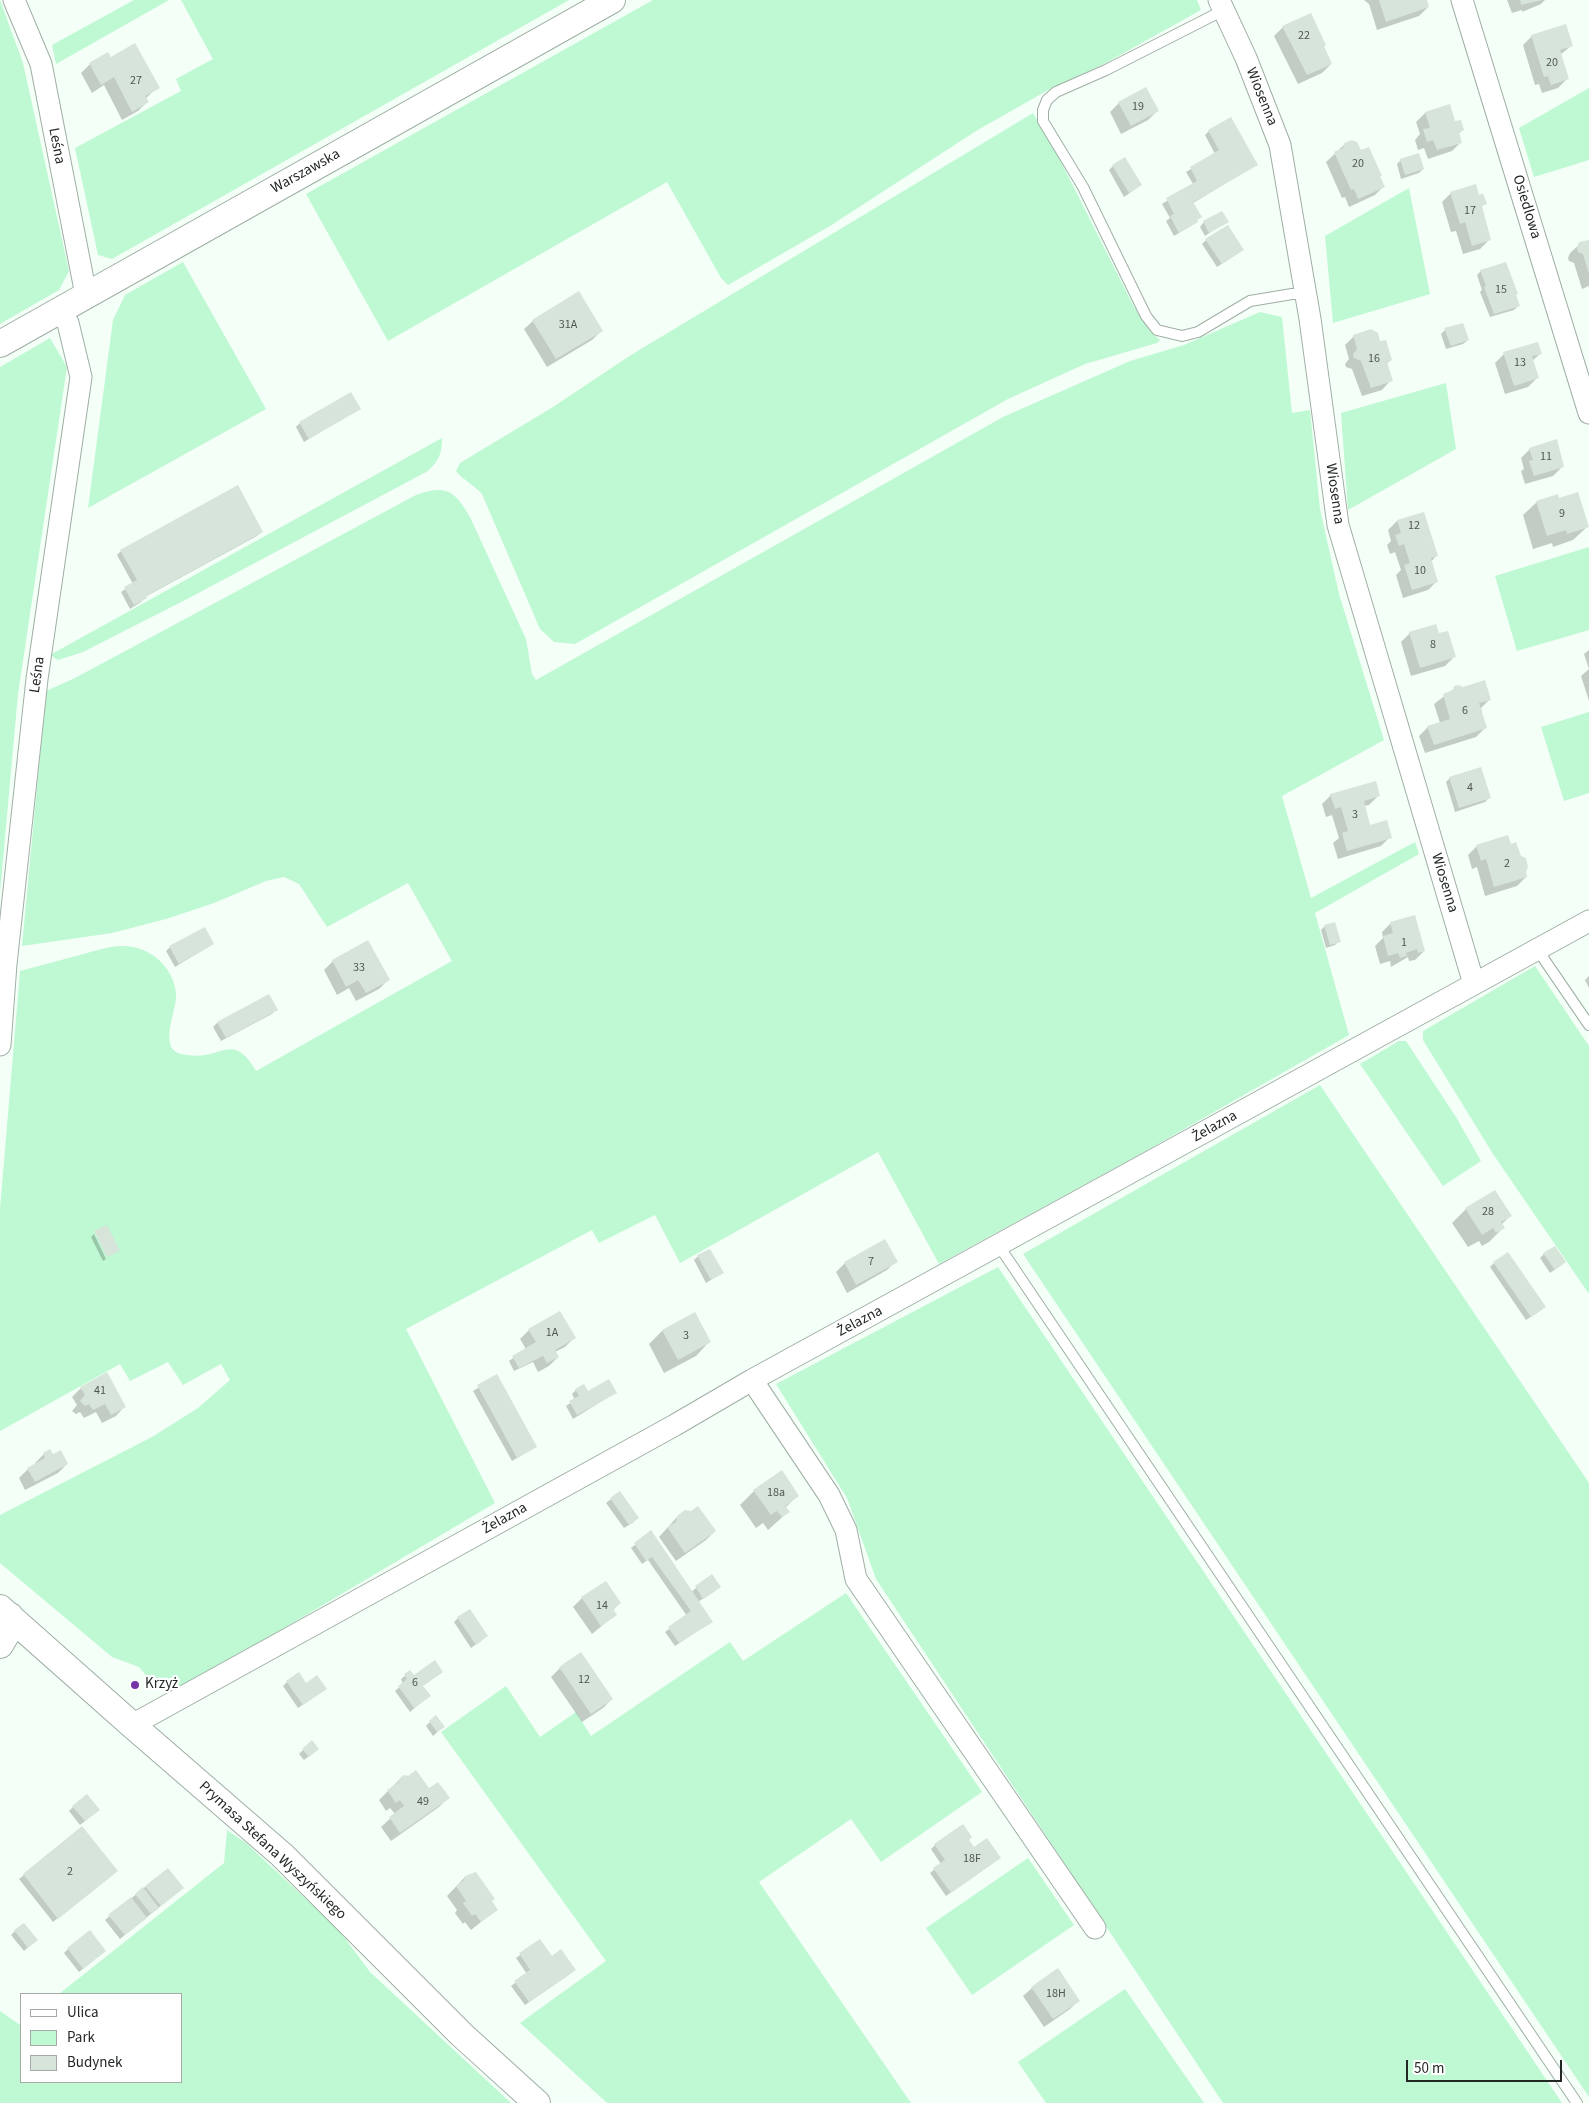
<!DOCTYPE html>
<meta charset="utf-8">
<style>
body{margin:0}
#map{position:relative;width:1589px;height:2103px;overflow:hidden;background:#f3fff7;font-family:"Source Sans 3",sans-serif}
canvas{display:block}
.legend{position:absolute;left:20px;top:1993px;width:162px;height:90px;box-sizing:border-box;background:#fff;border:1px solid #a7a9a7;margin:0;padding:6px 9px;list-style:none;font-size:15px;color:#232824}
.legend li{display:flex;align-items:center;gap:10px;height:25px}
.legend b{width:25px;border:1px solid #a7a9a7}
.scale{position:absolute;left:1406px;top:2060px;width:156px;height:22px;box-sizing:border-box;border:2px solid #232824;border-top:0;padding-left:6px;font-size:15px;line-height:18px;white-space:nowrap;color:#232824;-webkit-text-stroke:4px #fff;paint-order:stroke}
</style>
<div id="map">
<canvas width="1589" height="2103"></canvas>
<ul class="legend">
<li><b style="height:6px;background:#fff"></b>Ulica</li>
<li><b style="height:14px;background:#bff9d4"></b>Park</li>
<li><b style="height:14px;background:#d6e4da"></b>Budynek</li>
</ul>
<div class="scale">50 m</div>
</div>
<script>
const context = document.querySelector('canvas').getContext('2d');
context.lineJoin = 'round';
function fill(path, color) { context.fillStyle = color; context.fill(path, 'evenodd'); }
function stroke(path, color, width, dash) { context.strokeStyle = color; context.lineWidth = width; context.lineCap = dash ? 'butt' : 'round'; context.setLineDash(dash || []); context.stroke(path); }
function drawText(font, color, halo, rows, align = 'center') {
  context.font = font + ' "Source Sans 3",sans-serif'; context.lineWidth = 4.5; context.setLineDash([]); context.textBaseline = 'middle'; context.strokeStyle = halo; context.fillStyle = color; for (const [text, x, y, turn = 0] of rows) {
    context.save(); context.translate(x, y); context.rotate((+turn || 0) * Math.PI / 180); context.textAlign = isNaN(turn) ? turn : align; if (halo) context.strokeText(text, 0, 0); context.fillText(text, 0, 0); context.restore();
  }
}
fill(new Path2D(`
 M0 0 23 63 69 271 59 290 0 324Z
 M134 0H169L56 64 52 45Z
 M181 0H569L112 259 98 255 75 148 181 91 176 79 213 59Z
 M653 0H1197L1201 10 1104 64 1050 89 976 131 830 226 728 285 721 278 667 182 388 341 306 194Z
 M1589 88V160L1534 177 1519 128Z
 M1033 113 1055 150 1132 303 1150 331 1160 340 1157 343 1085 364 1008 399 575 644 554 642 540 629 482 494C474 485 463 480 456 471L460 463 553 407 631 355Z
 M1409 188 1430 294 1333 323 1325 236Z
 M183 262 266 409 88 508 113 320 125 295Z
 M1260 312 1282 317 1292 413 1310 410 1320 509 1339 594 1384 740 1282 796 1311 898 1415 842 1419 854 1315 913 1349 1035 1137 1156 939 1264 878 1152 680 1263 655 1215 599 1243 592 1230 406 1329 495 1503 173 1694 152 1683 139 1667 112 1657 0 1563V1515L152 1437 198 1408 230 1380 221 1364 183 1385 168 1362 130 1381 120 1364 0 1431V1209L20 971C43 965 65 959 87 953 98 950 110 946 121 946 148 945 173 965 176 993 178 1007 160 1042 176 1052 179 1054 184 1054 187 1055 222 1061 232 1030 256 1071L452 961 408 883 327 927 299 884 284 877 266 881 214 903 166 919 112 933 22 946 46 691 75 678 416 495C446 484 455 491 470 517L526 639 532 674 536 680 1003 417 1130 361 1184 345Z
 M50 338 67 367 18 694 0 893V367Z
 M1446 383 1456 449 1348 510 1341 413Z
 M442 438C442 454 439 460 428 471L189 598 83 652 58 660 50 655Z
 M1589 547V630L1517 651 1495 576Z
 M1589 712V793L1564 801 1541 727Z
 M1535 966 1589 1046V1294L1493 1154 1423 1040V1031Z
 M1399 1041H1406L1456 1117 1481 1161 1443 1186 1360 1064Z
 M1320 1085 1589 1483V2097L1023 1254Z
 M998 1267 1521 2042 1562 2103H1223L876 1579 847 1498 776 1384Z
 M846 1593 982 1792 881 1862 851 1819 759 1882 911 2103H607L520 2023 606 1961 441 1732 506 1686 540 1737 576 1712 591 1736 730 1642 743 1661Z
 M227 1830 246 1843 338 1929 370 1972 511 2103H0V2011L20 2025H21V2082H181V1994H59L224 1863Z
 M1028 1858 1074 1925 972 1995 926 1928Z
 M1125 1989 1204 2103H1046L1018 2062Z`), '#bff9d4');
fill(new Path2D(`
 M1364 0H1426L1428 7 1419 16 1377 30 1369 4Z
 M1507 0H1545L1541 4 1522 12V10L1512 13Z
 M1310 14 1331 64 1322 73 1298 84 1274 36 1283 27Z
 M1532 36 1571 46 1560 55 1567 79 1558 88 1542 93 1539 84 1535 85 1523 45Z
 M111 59 158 87 145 99 147 102 138 111 122 120 104 85 92 93 81 73 90 64Z
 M1119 103 1157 111 1148 120 1121 134 1110 112Z
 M1449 106 1455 123 1463 130 1458 134 1461 142 1452 151 1428 159 1424 148 1418 150 1415 140 1420 134 1416 122 1425 113Z
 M1209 131 1256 165 1193 203 1197 222 1174 236 1166 221 1170 218 1162 204 1193 184 1186 172 1215 154 1205 135Z
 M1345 144 1360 152 1381 175 1379 177 1384 186 1375 195 1349 207 1345 197 1342 198 1326 162Z
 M1401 160 1423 169 1419 173 1401 179 1397 164Z
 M1113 166 1141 185 1124 197 1109 170Z
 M1451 193 1478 196 1485 204 1481 207 1489 240 1480 249 1463 254 1456 231 1451 232 1442 202Z
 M1227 221 1205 236 1200 227 1204 222Z
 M1206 240 1242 250 1217 267 1202 244Z
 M1589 241V286L1582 289 1574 263 1569 261 1568 258 1570 253 1580 244Z
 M1481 271 1515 295 1518 306 1514 310 1490 317 1480 292 1482 290 1477 275Z
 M533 321 601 331 592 340 547 367 524 329Z
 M1445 330 1468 340 1463 344 1446 349 1441 334Z
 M1354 336 1379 343 1391 360 1386 364 1391 380 1382 390 1362 396 1352 369 1346 367 1345 364 1349 359 1345 345Z
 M1541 353 1532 361 1537 378 1528 387 1505 394 1495 363 1504 354Z
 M359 408 304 442 296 427 300 423Z
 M1530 449 1562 467 1553 476 1525 484 1521 471 1524 469 1521 458Z
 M1537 502 1587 527 1573 540 1553 547 1552 543 1533 549 1523 515Z
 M1397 521 1436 556 1431 562 1437 581 1428 590 1403 598 1396 575 1401 570 1395 552 1390 554 1387 545 1391 541 1388 530Z
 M261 532 257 536 145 597 141 602 130 609 121 592 133 584 117 555 121 551Z
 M1410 633 1438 635 1454 657 1445 666 1411 676 1401 642Z
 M1589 650V701L1581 676 1589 669 1584 654Z
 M1455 688 1490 699 1481 708 1485 728 1476 737 1425 753 1419 736 1428 727 1440 723 1434 704Z
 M1450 778 1489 798 1485 802 1455 812 1446 782Z
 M1331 795 1378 796 1369 805 1364 806 1370 826 1390 837 1381 846 1338 859 1333 843 1339 838 1332 815 1326 817 1322 804Z
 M1510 845 1526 877 1517 886 1485 896 1477 867 1472 869 1468 855 1477 846Z
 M1391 923 1424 951 1415 960 1409 961 1408 957 1391 967 1390 961 1380 964 1375 946 1383 938 1382 932Z
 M1325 926 1339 941 1335 945 1326 948 1321 930Z
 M367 942 388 980 379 989 356 1001 349 988 337 995 324 970 333 961Z
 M213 944 175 967 166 951 170 947Z
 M1589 976V988L1585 980Z
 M269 995 276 1009 272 1014 221 1041 213 1027 217 1023Z
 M1466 1209 1510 1216 1501 1225 1503 1228 1489 1242 1482 1246 1479 1241 1468 1247 1452 1223Z
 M94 1234 106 1259 103 1261 91 1237Z
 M885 1241 896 1261 887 1270 847 1293 836 1272 845 1263Z
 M1544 1254 1560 1266 1550 1273 1540 1258Z
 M698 1256 722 1273 706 1283 694 1260Z
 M1494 1263 1540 1311 1526 1320 1490 1267Z
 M529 1330 574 1338 565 1347 555 1352 558 1357 549 1366 538 1372 533 1362 514 1371 509 1361 526 1349 520 1339Z
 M662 1331 709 1342 696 1356 664 1373 649 1344Z
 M497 1376 536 1447 512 1461 473 1391Z
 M81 1388 124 1407 116 1416 102 1423 96 1412 84 1418 80 1412 76 1414 72 1411 77 1405 72 1397Z
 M576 1390 587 1392 615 1393 573 1419 566 1406 575 1400 572 1394Z
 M44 1454 67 1464 58 1473 25 1490 19 1478 28 1469 35 1465V1463Z
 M754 1491 797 1496 785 1508 788 1512 768 1530 763 1523 756 1528 740 1505Z
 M620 1492 634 1522 624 1528 606 1503Z
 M677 1517 715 1531 706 1540 676 1561 659 1537Z
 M651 1532 691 1592 712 1576 715 1591 698 1602 711 1622 675 1646 665 1632 687 1616 648 1560 642 1564 631 1548Z
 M582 1598 620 1603 612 1611 615 1615 592 1634 573 1607Z
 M458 1618 487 1636 471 1648 454 1622Z
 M560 1668 612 1699 603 1708 582 1722 551 1677Z
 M410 1672 429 1696 410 1712 395 1691 403 1684 401 1679Z
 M287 1682 306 1685 325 1689 298 1708 283 1686Z
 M430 1722 443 1727 433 1736 426 1726Z
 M303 1750 313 1753 304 1760 299 1754Z
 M400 1779 448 1798 439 1807 391 1841 381 1827 395 1814 390 1808 386 1811 379 1800Z
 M73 1807 94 1814 80 1825 69 1811Z
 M82 1828 112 1875 53 1922 19 1879Z
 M968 1840 974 1849 1000 1858 946 1896 930 1873 941 1864 931 1849 935 1845Z
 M465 1877 496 1910 471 1930 465 1922 463 1924 455 1913 457 1910 447 1896Z
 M145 1887 178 1892 120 1939 105 1920Z
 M15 1931 32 1944 24 1951 11 1935Z
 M540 1941 552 1957 570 1974 525 2005 511 1986 527 1974 516 1958Z
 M68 1949 100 1955 79 1972 64 1953Z
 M1032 1988 1079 2000 1070 2009 1044 2027 1023 1996Z`), '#0003');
fill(new Path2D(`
 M1379 0H1427L1429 7 1386 22Z
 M1520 0H1542L1521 5Z
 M1311 13 1326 45 1324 46 1332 64 1307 75 1282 26Z
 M1566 24 1573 46 1560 50 1569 79 1551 85 1548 76 1544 77 1531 35Z
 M135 43 160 88 145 96 149 102 132 112 114 77 101 85 89 63 108 52 111 57Z
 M1146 87 1159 111 1131 126 1118 102Z
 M1450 104 1455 121 1461 120 1464 130 1459 132 1462 143 1437 150 1433 140 1427 142 1423 129 1430 128 1425 112Z
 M1231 117 1258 165 1193 202 1202 217 1197 220 1198 222 1179 233 1170 216 1174 214 1166 198 1197 181 1190 167 1219 150 1208 130Z
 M1352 140 1357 142 1361 150 1369 147 1382 176H1380L1385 187 1358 199 1354 189 1351 190 1334 152 1343 148 1344 143Z
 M1419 153 1424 169 1405 175 1400 159Z
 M1125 157 1142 185 1129 193 1112 165Z
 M1476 184 1479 195 1483 193 1487 204 1482 206 1491 240 1472 246 1465 222 1460 224 1450 192Z
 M1222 211 1229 222 1209 233 1203 221Z
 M1228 225 1244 250 1222 264 1205 239Z
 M1589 240V274L1583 254 1578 252 1577 248 1579 242Z
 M1506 262 1518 294 1516 295 1520 306 1494 314 1484 287 1486 286 1480 270Z
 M579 291 603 331 556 359 532 320Z
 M1463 323 1469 340 1451 346 1444 328Z
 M1371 329 1378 333 1380 341 1386 340 1392 360 1387 362 1393 381 1371 388 1361 361 1354 358 1353 354 1357 349 1353 335Z
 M1538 342 1542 354 1532 356 1539 378 1514 386 1503 352Z
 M351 392 361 409 309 439 299 422Z
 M1557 439 1564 467 1534 476 1529 461 1533 460 1529 448Z
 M238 485 263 532 146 596 147 598 134 605 124 587 137 580 120 550Z
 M1578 492 1589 527 1567 534 1566 530 1547 536 1536 501 1558 494 1559 498Z
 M1424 512 1438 556 1431 558 1438 582 1412 590 1404 565 1410 563 1404 544 1399 546 1395 535 1401 533 1397 520Z
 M1436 624 1439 633 1448 631 1456 657 1420 668 1409 632Z
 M1485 680 1491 700 1479 703 1487 728 1434 745 1427 726 1450 719 1443 694 1453 690 1454 686 1459 685 1463 687Z
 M1481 767 1491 798 1459 808 1449 777Z
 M1376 781 1380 796 1364 801 1370 825 1387 820 1392 838 1347 851 1342 833 1348 831 1341 807 1335 809 1330 794Z
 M1508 835 1511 844 1516 842 1521 856 1526 858 1528 867 1526 872 1527 877 1494 887 1486 859 1481 861 1476 845Z
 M1415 915 1425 951 1418 953 1417 949 1406 953 1407 956 1400 958 1398 953 1388 956 1383 936 1393 933 1390 922Z
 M1335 922 1341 942 1330 945 1324 925Z
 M205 927 214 944 179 964 169 946Z
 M368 940 390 980 366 993 358 980 346 987 332 960Z
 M269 994 278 1010 226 1038 217 1022Z
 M1495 1190 1512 1216 1501 1222 1505 1228 1496 1233 1493 1228 1482 1235 1465 1208Z
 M107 1225 120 1251 107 1257 94 1231Z
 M885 1239 898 1262 856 1285 844 1262Z
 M1555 1246 1566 1262 1555 1270 1543 1253Z
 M710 1249 724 1273 711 1280 697 1255Z
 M1508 1252 1546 1307 1531 1317 1493 1262Z
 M560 1311 576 1338 555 1350 559 1357 547 1363 543 1356 519 1368 512 1356 536 1342 528 1329Z
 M695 1312 711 1342 678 1360 662 1330Z
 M107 1372 126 1407 111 1415 105 1404 93 1410 89 1404 85 1406 80 1401 85 1395 80 1387Z
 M497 1374 537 1447 517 1458 477 1385Z
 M609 1379 617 1393 577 1415 569 1401 579 1396 575 1389 584 1384 588 1391Z
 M50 1449 53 1454 61 1450 68 1464 35 1482 27 1468 45 1458 43 1453Z
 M782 1470 799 1496 785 1506 790 1512 782 1517 777 1511 771 1515 753 1490Z
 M620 1491 639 1518 629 1525 610 1498Z
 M698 1506 716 1531 685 1553 667 1527 676 1522 677 1516 685 1510 691 1511Z
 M651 1530 713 1622 679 1643 668 1627 691 1611 652 1557 646 1561 634 1543Z
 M712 1574 721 1587 703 1599 695 1586Z
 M606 1581 621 1603 613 1609 617 1615 601 1626 581 1597Z
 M470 1609 488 1636 476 1645 457 1617Z
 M581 1652 613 1699 591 1714 559 1667Z
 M435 1660 443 1672 423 1686 431 1696 414 1708 398 1686 407 1679 404 1674 410 1670 414 1675Z
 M299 1672 306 1683 317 1675 327 1689 303 1705 286 1681Z
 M436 1715 445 1727 437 1732 429 1721Z
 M312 1740 319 1749 309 1757 302 1749Z
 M416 1770 429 1788 438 1782 450 1798 400 1833 389 1817 404 1806 400 1800 396 1803 387 1790 399 1782 400 1778 404 1775 408 1776Z
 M87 1794 100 1810 85 1821 72 1806Z
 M963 1824 972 1837 969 1840 974 1847 987 1838 1001 1858 951 1893 933 1868 945 1860 934 1844Z
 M82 1826 118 1871 58 1919 23 1874Z
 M168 1868 184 1888 161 1906 145 1886Z
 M476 1872 495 1899 492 1901 498 1910 481 1922 475 1914 472 1916 463 1903 466 1901 456 1886 464 1880 465 1876Z
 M143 1887 159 1908 151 1914 135 1894Z
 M131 1897 147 1918 125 1935 108 1915Z
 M24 1923 38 1940 28 1948 14 1930Z
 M90 1930 106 1951 83 1969 67 1948Z
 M540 1939 552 1956 561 1949 576 1970 529 2002 514 1981 530 1970 519 1953Z
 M1058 1968 1080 2001 1053 2019 1031 1987Z`), '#d6e4da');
const service = new Path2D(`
 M1224 10 1106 70 1056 92 1047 100 1043 110V121L1083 187 1146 316 1157 330 1182 336 1198 332 1250 301 1292 294H1306
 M1537 949 1589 1025
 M999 1246 1577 2103`);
const minor = new Path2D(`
 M14 0 41 64 86 295
 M1219 0 1246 58 1280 145 1310 319 1338 525 1474 984
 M1462 0 1589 413
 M0 1045 6 964 37 679 81 377 68 323 59 310
 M752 1380 829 1495 846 1530 856 1579 1095 1928
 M132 1725 675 1425 752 1380 1589 921`);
const tertiary = new Path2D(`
 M0 344 612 0
 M0 1608 132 1725 282 1855 461 2034 537 2103
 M0 1645 6 1635 10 1616`);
stroke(service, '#a0aea5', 12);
stroke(minor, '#a0aea5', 23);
stroke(tertiary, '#a0aea5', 28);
stroke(service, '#fff', 10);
stroke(minor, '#fff', 21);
stroke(tertiary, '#fff', 26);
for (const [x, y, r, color] of [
 [135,1685,5,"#7635a9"]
]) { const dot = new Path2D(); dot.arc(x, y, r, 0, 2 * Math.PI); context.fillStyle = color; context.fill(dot); stroke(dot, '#fff', 2); }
drawText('12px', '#505752', null, [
 ["22",1304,36],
 ["20",1552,63],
 ["27",136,81],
 ["19",1138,107],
 ["20",1358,164],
 ["17",1470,211],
 ["15",1501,290],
 ["31A",568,325],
 ["16",1374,359],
 ["13",1520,363],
 ["11",1546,457],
 ["9",1562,514],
 ["12",1414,526],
 ["10",1420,571],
 ["8",1433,645],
 ["6",1465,711],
 ["4",1470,788],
 ["3",1355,815],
 ["2",1507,864],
 ["1",1404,943],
 ["33",359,968],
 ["28",1488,1212],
 ["7",871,1262],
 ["1A",552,1333],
 ["3",686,1336],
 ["41",100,1391],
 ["18a",776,1493],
 ["14",602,1606],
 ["12",584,1680],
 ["6",415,1683],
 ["49",423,1802],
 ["18F",972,1859],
 ["2",70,1872],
 ["18H",1056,1994]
]);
drawText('15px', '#232824', '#fff', [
 ["Wiosenna",1261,97,68],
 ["Leśna",56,146,79],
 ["Warszawska",306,172,-29],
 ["Osiedlowa",1526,207,73],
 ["Wiosenna",1334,494,82],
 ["Leśna",38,675,-82],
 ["Wiosenna",1444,883,73],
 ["Żelazna",1215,1127,-29],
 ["Żelazna",860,1322,-28],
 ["Żelazna",505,1519,-29],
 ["Prymasa Stefana Wyszyńskiego",272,1851,43]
]);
drawText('15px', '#232824', '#fff', [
 ["Krzyż",145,1685]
], 'left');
</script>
